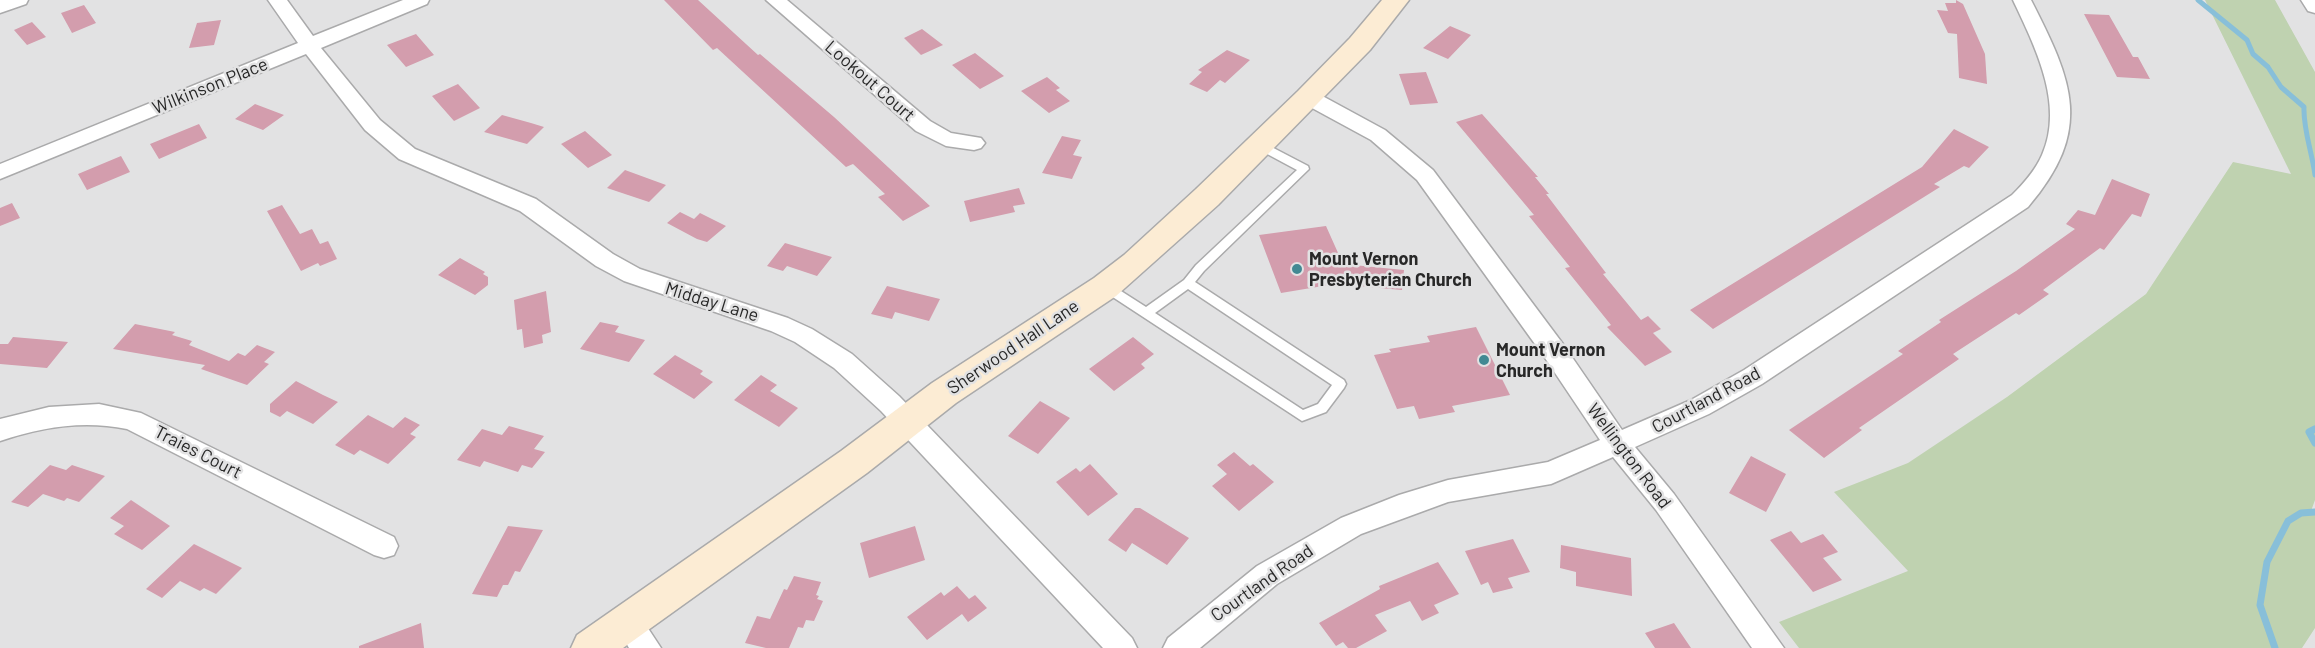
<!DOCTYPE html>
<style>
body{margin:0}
canvas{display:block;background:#e2e2e3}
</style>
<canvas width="2315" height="648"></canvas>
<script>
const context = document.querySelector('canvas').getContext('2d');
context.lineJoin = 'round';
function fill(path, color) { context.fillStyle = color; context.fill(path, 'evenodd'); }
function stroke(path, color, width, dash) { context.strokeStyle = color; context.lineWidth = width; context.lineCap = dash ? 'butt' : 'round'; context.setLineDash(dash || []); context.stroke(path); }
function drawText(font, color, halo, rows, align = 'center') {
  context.font = font + ' Barlow,sans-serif'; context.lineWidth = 5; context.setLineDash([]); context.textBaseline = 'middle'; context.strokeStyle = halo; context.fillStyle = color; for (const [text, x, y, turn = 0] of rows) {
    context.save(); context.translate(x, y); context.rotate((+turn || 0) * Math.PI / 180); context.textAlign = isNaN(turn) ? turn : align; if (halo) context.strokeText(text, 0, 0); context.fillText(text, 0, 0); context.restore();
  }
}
fill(new Path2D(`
 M2205 0H2275L2315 72V500L2311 511 2315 513V628L2302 648H1799L1779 622 1908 571 1834 492 1908 463 2007 397 2146 294 2233 162 2291 174Z`), '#bfd2b0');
stroke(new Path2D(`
 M2198 0 2247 40 2253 54 2268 67 2281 87 2304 107C2303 129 2312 152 2315 175`), '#88bfd9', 5);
stroke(new Path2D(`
 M2315 429 2309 432 2315 443
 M2275 648 2260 605 2267 562 2288 521 2301 513 2315 512`), '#88bfd9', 7);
fill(new Path2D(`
 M664 0H698L758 55 760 54 834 117 930 206 903 221 878 197 885 194 853 164 846 167 717 48 713 50Z
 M1956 0 1963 4 1985 54 1987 84 1959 78 1957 34 1948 33 1937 10 1948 11 1945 3H1956Z
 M84 5 96 23 72 33 61 13Z
 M2084 14 2109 15 2133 57H2138L2150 79 2117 77Z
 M221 20 214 45 189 48 197 23Z
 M32 22 46 37 27 45 14 30Z
 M1450 26 1471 35 1448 59 1423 48Z
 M922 29 943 45 921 55 904 38Z
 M416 34 434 55 406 67 387 45Z
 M1227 50 1250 60 1225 83 1220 80 1207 92 1189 84 1202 72 1198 70Z
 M975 53 1004 76 980 89 952 65Z
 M1426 72 1438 103 1410 105 1399 74Z
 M1047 77 1060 88 1056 90 1070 101 1049 113 1021 91Z
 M458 84 480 108 454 121 432 96Z
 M255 104 284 115 263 130 235 119Z
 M1482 114 1538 177H1535L1549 194H1546L1606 273 1603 274 1641 320 1648 316 1661 329 1653 333 1672 352 1645 366 1607 327 1611 325 1565 268 1570 267 1529 216 1534 215 1456 122Z
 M502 115 531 123 544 127 527 144 484 132Z
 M199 124 207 138 159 159 150 144Z
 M1954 129 1989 147 1969 168 1964 166 1934 184 1940 187 1713 329 1690 310 1922 167Z
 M585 131 612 155 588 168 561 144Z
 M1062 136 1081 140 1073 155 1082 157 1072 179 1042 173Z
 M121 156 130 172 87 190 78 174Z
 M625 170 666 185 649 202 607 188Z
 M2112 179 2150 194 2141 217 2132 214 2104 250 2100 248 2043 290 2049 294 2019 315 2016 313 1953 354 1959 359 1859 428 1862 430 1824 458 1789 430 1903 354 1898 351 1941 322 1939 320 2016 271 2075 229 2066 224 2078 210 2095 215Z
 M1019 188 1025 204 1013 206 1015 212 970 222 964 201Z
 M12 203 20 218 0 226V208Z
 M282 205 300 234 312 229 320 244 328 241 337 259 320 266 318 263 301 271 267 211Z
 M680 212 694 219 700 213 726 226 707 242 697 239 667 223Z
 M1326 226 1343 264 1404 270 1402 290 1335 284 1281 293 1259 235Z
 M785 243 832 257 817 276 787 266 783 271 767 266Z
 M460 258 485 272 483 274 488 277V285L475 295 438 275Z
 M887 286 940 299 929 321 895 312 892 319 871 314Z
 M546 291 551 332 542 335 543 343 524 348 522 329 517 330 514 300Z
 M600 322 619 326 615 332 645 340 629 362 580 349Z
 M135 324 175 332 172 335 192 341 189 345 229 361 238 353 245 356 257 345 275 352 264 362 269 364 247 385 201 369 205 365 113 349Z
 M1476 327 1510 395 1452 406 1455 412 1419 419 1414 406 1397 409 1374 355 1391 352 1389 349 1430 342 1427 336Z
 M13 337 48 340 68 342 47 368 0 364V344H8Z
 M1133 337 1154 354 1141 364 1145 368 1114 391 1089 369Z
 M675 355 703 371 700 374 713 382 694 399 653 374Z
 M761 375 777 385 770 391 798 408 779 427 734 400Z
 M296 381 323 395 338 402 313 424 287 411 280 417 270 412V404Z
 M1040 401 1070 418 1038 454 1008 436Z
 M368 415 393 428 405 417 420 425 410 434 416 437 388 464 360 450 354 455 335 445Z
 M509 426 544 436 534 449 545 452 532 468 522 465 518 472 484 461 480 467 457 460 482 429 502 435Z
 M1234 452 1250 466 1253 464 1274 482 1239 511 1212 486 1227 474 1217 465Z
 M1751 456 1786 474 1766 512 1729 493Z
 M1090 464 1118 494 1088 516 1056 482 1076 468 1080 472Z
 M50 465 66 470 72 465 105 476 79 502 67 498 64 501 43 494 28 507 11 502Z
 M131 500 170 526 142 550 114 534 124 526 110 518Z
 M1135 508H1140L1189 538 1167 565 1132 543 1126 552 1108 540Z
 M508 526 543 530 520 572 515 571 508 585H503L497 597 472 594Z
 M915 526 925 560 869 578 860 543Z
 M1791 531 1801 543 1823 534 1838 552 1823 558 1842 580 1813 592 1770 540Z
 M1513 539 1530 572 1508 578 1513 588 1493 593 1488 582 1481 585 1465 551Z
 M194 544 242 568 216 594 204 588 200 591 180 581 162 598 146 589Z
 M1561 545 1631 558 1632 596 1576 586V572L1560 568Z
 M1438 562 1459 594 1434 605 1439 613 1422 621 1410 601 1375 615 1387 631 1356 648H1348L1343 642 1336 646 1319 623 1380 589 1379 586Z
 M794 576 821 582 816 595 819 596 817 599 823 601 814 621 806 620 803 628 798 627 789 648H766L745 643 757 616 770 619 784 589 787 590Z
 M957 586 969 599 975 595 987 608 968 622 962 614 927 640 907 617 941 592 944 596Z
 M421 623 424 648H359V646Z
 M1674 623 1691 648H1655L1645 633Z`), '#d39dad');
const lane = new Path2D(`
 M1260 141 1308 166 1309 169 1204 271 1195 282 1344 380 1346 384 1344 388 1326 412 1302 421 1102 290 1100 287 1102 284H1110L1146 307 1184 280 1196 265 1297 170 1256 148 1255 145ZM1188 289 1332 385 1318 404 1303 410 1155 313Z`);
const street = new Path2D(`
 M0 0H28L26 4 0 13Z
 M268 0H287L313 36 403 0H429L427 4 321 48 380 120 415 149 536 199 613 254 640 269 788 318 812 329 852 354 899 396 1132 638 1137 648H1103L881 411 834 368 795 342 771 331 624 281 596 266 520 211 399 159 365 130 306 54 0 179V164L298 43Z
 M766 0H787L930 121 951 133 981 138 985 143 981 148 974 150 946 146 916 131Z
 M2013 0H2031C2073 82 2094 130 2028 207L1762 384 1709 414 1635 447 1674 494 1784 648H1752L1656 510 1613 457 1551 484 1448 502 1361 534 1277 584 1200 648H1163L1168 638 1257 566 1341 518 1399 495 1448 480 1548 462 1600 440 1545 358 1417 180 1371 140 1301 102 1298 97 1301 92H1315L1385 130 1433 170 1563 344 1622 430 1691 400 1744 370 2012 195C2024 183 2035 171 2042 155 2065 104 2034 45 2013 0Z
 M2301 0H2315V13L2308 11Z
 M99 404 141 413 394 537 398 546 394 555 384 558 374 555 127 429C83 420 42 427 0 441V419L49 407Z
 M628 609 638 613 661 648H629L614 622 618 613Z`);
const secondary = new Path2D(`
 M1382 0H1409L1370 50 1318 103 1218 205 1116 296 956 403 867 473 623 648H571L577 635 841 451 932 383 1094 278 1124 255 1196 189 1298 91 1350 38Z`);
stroke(lane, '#aaaaab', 3);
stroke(street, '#aaaaab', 3);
stroke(secondary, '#aaaaab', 3);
fill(lane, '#fff');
fill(street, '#fff');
fill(secondary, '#fcecd4');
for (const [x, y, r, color] of [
 [1297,269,6,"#428993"],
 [1484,360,6,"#428993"]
]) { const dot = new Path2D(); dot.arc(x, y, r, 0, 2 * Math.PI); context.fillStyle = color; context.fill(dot); stroke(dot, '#e2e2e3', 2); }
drawText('18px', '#282828', '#e2e2e3', [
 ["Lookout Court",870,81,41],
 ["Wilkinson Place",210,86,-22],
 ["Midday Lane",712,302,17],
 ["Sherwood Hall Lane",1013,347,-34],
 ["Courtland Road",1706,400,-28],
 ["Traies Court",198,452,27],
 ["Wellington Road",1629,456,53],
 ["Courtland Road",1262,583,-35]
]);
drawText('bold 18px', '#282828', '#e2e2e3', [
 ["Mount Vernon",1309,259],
 ["Presbyterian Church",1309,280],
 ["Mount Vernon",1496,350],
 ["Church",1496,371]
], 'left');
</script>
